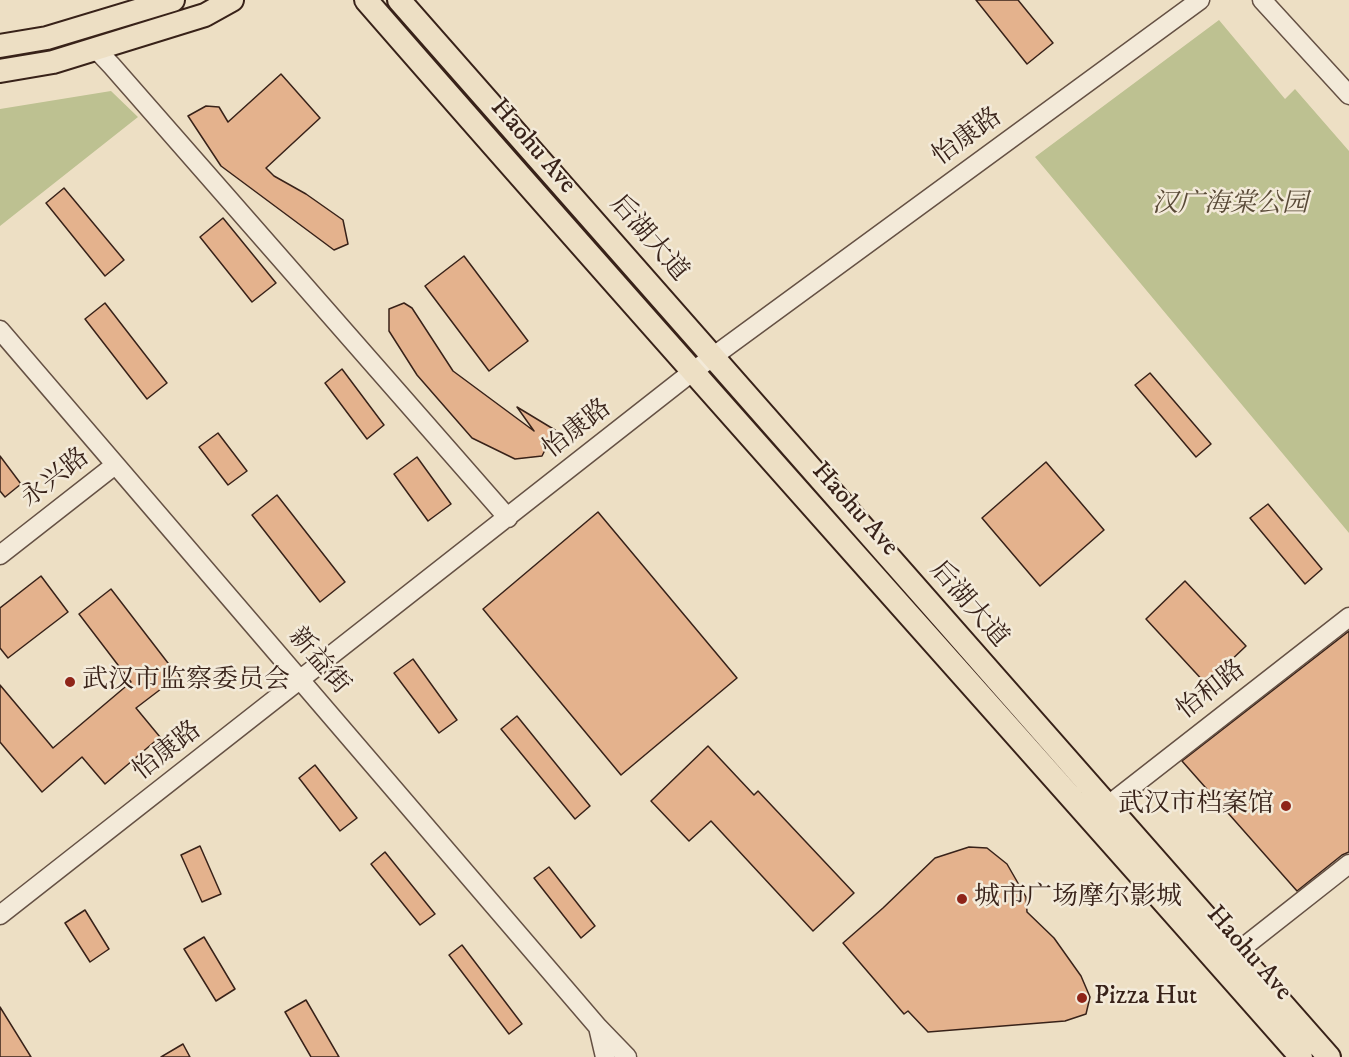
<!DOCTYPE html>
<meta charset="utf-8">
<style>
body{margin:0}
canvas{display:block;background:#eddfc4}
</style>
<canvas width="1349" height="1057"></canvas>
<script>
const context = document.querySelector('canvas').getContext('2d');
context.lineJoin = 'round';
function fill(path, color) { context.fillStyle = color; context.fill(path, 'evenodd'); }
function stroke(path, color, width, dash) { context.strokeStyle = color; context.lineWidth = width; context.lineCap = dash ? 'butt' : 'round'; context.setLineDash(dash || []); context.stroke(path); }
function drawText(font, color, halo, rows, align = 'center') {
  context.font = font + ' "IM FELL DW Pica","Noto Serif SC",serif'; context.lineWidth = 5; context.setLineDash([]); context.textBaseline = 'middle'; context.strokeStyle = halo; context.fillStyle = color; for (const [text, x, y, turn = 0] of rows) {
    context.save(); context.translate(x, y); context.rotate((+turn || 0) * Math.PI / 180); context.textAlign = isNaN(turn) ? turn : align; if (halo) context.strokeText(text, 0, 0); context.fillText(text, 0, 0); context.restore();
  }
}
fill(new Path2D(`
 M1219 20 1285 99 1295 89 1349 151V533L1035 157Z
 M111 91 138 117 0 226V109Z`), '#bdc191');
const building = new Path2D(`
 M976 0H1018L1053 43 1027 64Z
 M281 74 320 118 266 168 274 176 306 194 343 220 348 244 334 250 221 166 188 116 206 106 219 107 228 122Z
 M64 188 124 260 105 276 46 203Z
 M223 218 276 283 252 302 200 237Z
 M464 256 528 341 489 371 425 286Z
 M105 303 167 383 147 399 85 319Z
 M404 303 412 308 453 371 534 431 517 407 555 430 542 456 515 459 472 438 417 375 389 331V309Z
 M342 369 384 425 367 439 325 383Z
 M1150 373 1211 444 1196 457 1135 385Z
 M218 433 247 471 228 485 199 447Z
 M0 456 21 484 5 497 0 491Z
 M417 457 451 504 428 521 394 474Z
 M1046 462 1104 530 1040 586 982 518Z
 M277 495 345 582 320 602 252 515Z
 M1268 504 1322 569 1305 584 1250 518Z
 M598 512 737 678 621 775 483 609Z
 M41 576 68 612 8 658 0 648V608Z
 M1185 581 1246 646 1206 684 1146 619Z
 M111 589 178 676 136 708 160 737 105 784 82 757 42 792 0 742V685L53 748 131 682 79 614Z
 M1349 631V852L1342 855 1297 891 1182 761Z
 M413 659 457 720 439 733 394 673Z
 M517 716 590 806 575 819 501 729Z
 M708 746 754 795 758 791 854 893 813 931 711 821 689 841 651 801Z
 M315 765 357 818 340 831 299 778Z
 M200 846 221 894 202 902 181 855Z
 M969 847 987 848 1007 864 1026 897 1027 912 1054 938 1081 976 1090 997 1086 1014 1065 1021 928 1032 908 1011 904 1014 843 943 883 908 935 858Z
 M385 852 435 914 420 925 371 864Z
 M549 867 595 926 581 938 534 878Z
 M85 910 109 949 90 962 65 923Z
 M204 937 235 989 216 1001 184 949Z
 M462 945 522 1024 509 1034 449 955Z
 M306 1000 339 1057H311L285 1012Z
 M0 1007 31 1057H0Z
 M183 1044 190 1057H161Z`);
fill(building, '#e4b28d');
stroke(building, '#382219', 1.5);
const minor = new Path2D(`
 M1262 0 1349 95
 M96 49 112 66 508 518
 M0 330 598 1027
 M0 555 115 465
 M1107 806 1349 617
 M0 915 692 372 1200 0
 M1236 953 1349 864
 M605 1057 598 1027 627 1057`);
const major = new Path2D(`
 M366 0C675 355 990 704 1301 1057
 M399 0 1329 1057
 M0 46 47 38 173 0
 M0 71 53 62 205 15 232 0`);
stroke(minor, '#655144', 21);
stroke(major, '#382219', 26);
stroke(minor, '#f3ead9', 18);
stroke(major, '#eddfc4', 22);
for (const [x, y, r, color] of [
 [70,682,6,"#8f2418"],
 [1286,806,6,"#8f2418"],
 [962,899,6,"#8f2418"],
 [1082,998,6,"#8f2418"]
]) { const dot = new Path2D(); dot.arc(x, y, r, 0, 2 * Math.PI); context.fillStyle = color; context.fill(dot); stroke(dot, '#f3ead9', 2); }
drawText('26px', '#382219', '#f3ead9', [
 ["怡康路",968,138,-36],
 ["Haohu Ave",532,147,49],
 ["后湖大道",648,239,49],
 ["怡康路",578,430,-38],
 ["永兴路",56,479,-38],
 ["Haohu Ave",854,510,48],
 ["后湖大道",968,605,49],
 ["新益街",318,662,49],
 ["怡和路",1212,691,-38],
 ["怡康路",168,752,-38],
 ["Haohu Ave",1248,954,49]
]);
drawText('italic 26px', '#594a37', '#f3ead9', [
 ["汉广海棠公园",1230,206]
]);
drawText('26px', '#382219', '#f3ead9', [
 ["武汉市监察委员会",82,682],
 ["武汉市档案馆",1274,806,"right"],
 ["城市广场摩尔影城",974,899],
 ["Pizza Hut",1094,998]
], 'left');
</script>
